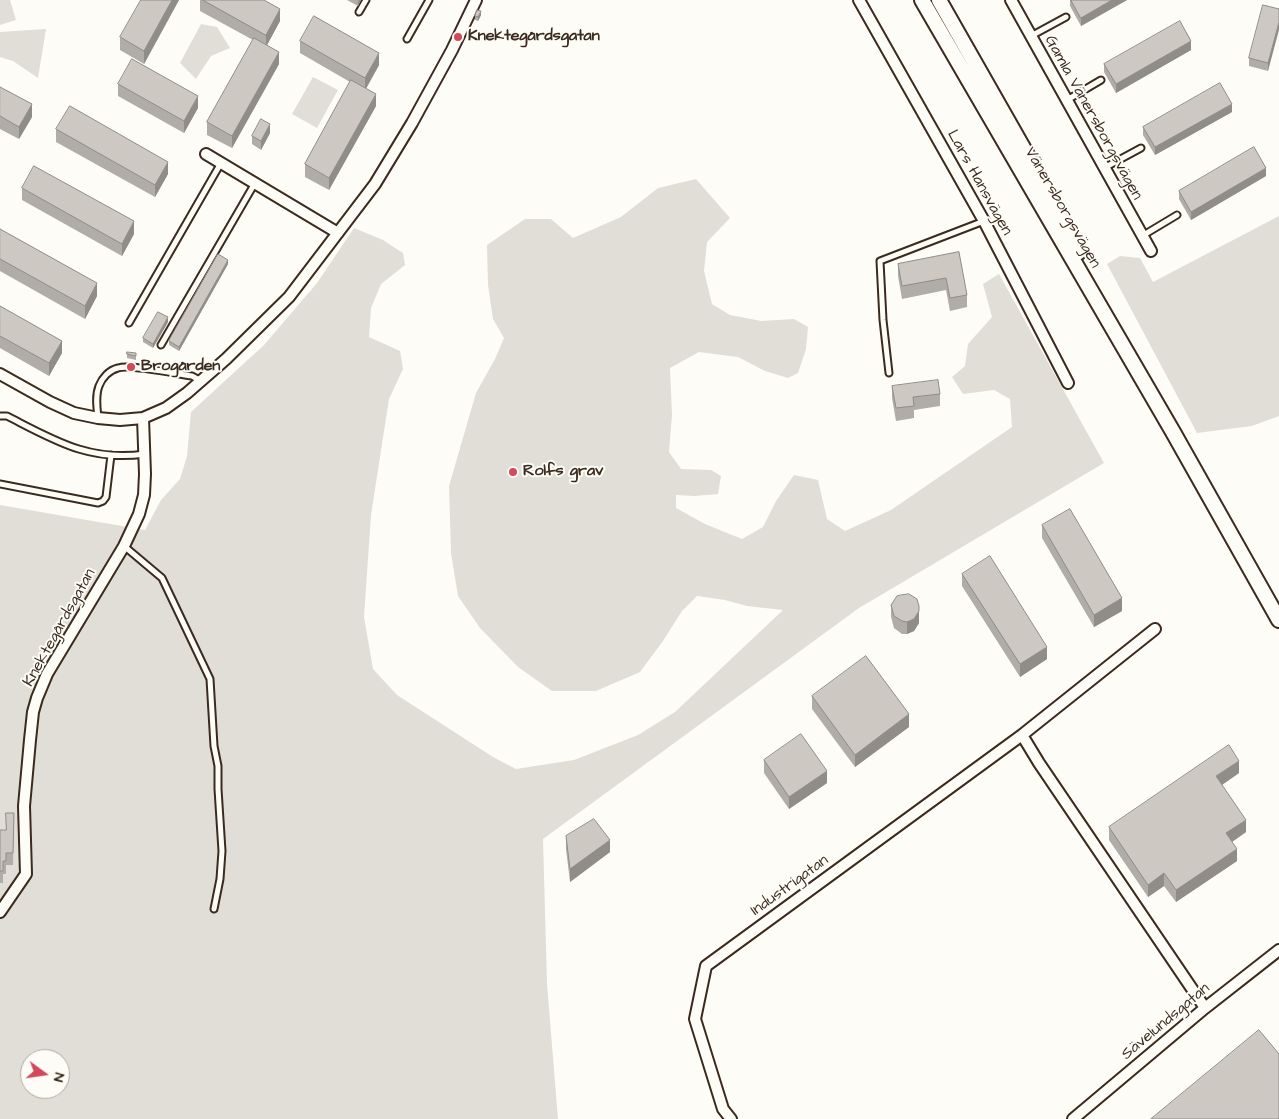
<!DOCTYPE html>
<meta charset="utf-8">
<style>
body{margin:0}
#map{position:relative;width:1279px;height:1119px;overflow:hidden;background:#fdfcf7;font-family:"Architects Daughter",sans-serif}
canvas{display:block}
.north{position:absolute;left:20px;top:1049px;width:50px;height:50px;box-sizing:border-box;background:#fdfcf7;border:1px solid #afa8a0;border-radius:50%;rotate:104deg;font-size:14px;font-weight:700;line-height:20px;text-align:center;color:#3b2a1e}
.north::after{content:'';display:block;margin:auto;width:18px;height:22px;background:#d1495b;clip-path:polygon(50% 0,100% 100%,50% 72%,0 100%)}
</style>
<div id="map">
<canvas width="1279" height="1119"></canvas>
<div class="north">N</div>
</div>
<script>
const context = document.querySelector('canvas').getContext('2d');
context.lineJoin = 'round';
function fill(path, color) { context.fillStyle = color; context.fill(path, 'evenodd'); }
function stroke(path, color, width, dash) { context.strokeStyle = color; context.lineWidth = width; context.lineCap = dash ? 'butt' : 'round'; context.setLineDash(dash || []); context.stroke(path); }
function drawText(font, color, halo, rows, align = 'center') {
  context.font = font + ' "Architects Daughter",sans-serif'; context.lineWidth = 4; context.setLineDash([]); context.textBaseline = 'middle'; context.strokeStyle = halo; context.fillStyle = color; for (const [text, x, y, turn = 0] of rows) {
    context.save(); context.translate(x, y); context.rotate((+turn || 0) * Math.PI / 180); context.textAlign = isNaN(turn) ? turn : align; if (halo) context.strokeText(text, 0, 0); context.fillText(text, 0, 0); context.restore();
  }
}
fill(new Path2D(`
 M0 0H10L16 20 0 25Z
 M201 24 217 27 230 48 211 56 196 79 180 63Z
 M46 29 38 78 13 61 0 57V32Z
 M313 77 338 90 317 128 292 114Z
 M696 179 730 218 707 242 704 271 712 304 730 315 761 321 794 319 808 327 806 349 798 373 788 378 765 371 738 357 699 352 670 368 672 415 669 452 681 469 711 470 721 476 718 494 695 496 676 495V508L705 524 742 539 763 527 776 501 794 475 818 480 827 519 845 531 891 510 1012 427 1010 399 994 390 963 394 952 377 965 366 968 344 992 317 983 284 999 274 1104 463 859 608 543 839 547 984 558 1119H0V505L145 530 161 500 180 479 187 456 191 412 264 345 317 283 354 228 383 240 403 253 405 265 381 284 371 308 369 337 400 351 403 369 389 399 371 515 364 617 373 669 397 695 493 757 516 769 574 760 638 735 675 712 783 610 747 606 725 600 697 596 682 611 663 641 640 672 596 691H552L518 667 480 628 458 596 451 553 449 486 476 393 495 359 504 338 493 319 488 285 487 245 525 219H551L573 238 621 217 658 188ZM30 1059H60V1089H30Z
 M1279 216V416L1252 426 1197 433 1107 264 1120 256 1140 258 1153 282Z`), '#e1ded7');
const service = new Path2D(`
 M359 12 366 0
 M1031 36 1066 17
 M407 39 429 0
 M1067 100 1101 80
 M1104 168 1141 148
 M1142 236 1177 215
 M129 323 221 163
 M161 345 255 183
 M889 373 883 320 880 261 984 221
 M0 416H7C54 440 89 462 145 454
 M98 418C97 408 95 396 99 386 102 378 109 370 118 368 130 364 177 374 192 376L201 381
 M0 484 98 503 103 501 106 497 111 455
 M124 546 162 578 210 679 214 746 218 766V789L222 851 220 879 214 909`);
const minor = new Path2D(`
 M859 0 984 221 1068 383
 M1011 0 1151 251
 M206 154 338 233
 M0 374 50 402 74 413 98 418 120 420 143 418 166 408 187 393 226 359 289 297 375 184 412 123 452 50 476 0
 M1022 735 1039 763 1205 1008
 M0 912 26 874 24 806 30 740 33 712 37 698 47 674 124 546 139 514 144 495 145 474 143 418
 M731 1119 723 1109 695 1019 706 966 1022 735 1155 629
 M1073 1119 1205 1008 1279 950`);
const secondary = new Path2D(`
 M922 0 1173 432 1279 620
 M939 0 1026 153 1079 252`);
stroke(service, '#3b2a1e', 9);
stroke(minor, '#3b2a1e', 14);
stroke(secondary, '#3b2a1e', 18);
stroke(service, '#fdfcf7', 5);
stroke(minor, '#fdfcf7', 10);
stroke(secondary, '#fdfcf7', 14);
fill(new Path2D(`
 M179 0 144 64 120 50V37Z
 M200 0H264L280 21 267 45 279 64 232 148 207 135V122L253 40 200 11Z
 M347 0H361L358 6Z
 M1070 0H1127L1081 26 1070 6Z
 M1279 9 1268 71 1249 66V58Z
 M481 15 478 21 475 20V16Z
 M300 41 379 65 366 89 376 106 329 190 305 177V164L350 82 300 53Z
 M1191 50 1116 93 1104 72V64Z
 M118 84 198 108 184 133 118 96Z
 M0 87 32 117 19 139 0 129Z
 M1232 112 1155 155 1143 135V127Z
 M56 129 168 174 155 197 56 142Z
 M270 133 261 150 252 144V136Z
 M1266 176 1191 220 1179 199V191Z
 M22 188 134 234 122 256 22 200Z
 M0 229 97 296 85 319 0 271Z
 M959 252 967 295V307L950 311 946 290 902 299 898 276V264Z
 M228 264 179 351 169 345V341Z
 M0 306 62 353 49 376 0 348Z
 M168 322 153 348 143 342V338Z
 M136 353V360L127 358V354Z
 M892 386 940 394V406L914 410V418L896 421 892 398Z
 M1042 525 1122 611 1094 627 1042 538Z
 M962 574 1047 659 1020 677 962 586Z
 M891 605 919 623 914 631 907 634H902L894 628 891 617Z
 M812 696 909 727 855 767 812 709Z
 M764 760 827 783 789 809 764 773Z
 M1239 773 1222 785 1246 832 1232 842 1237 861 1176 902 1164 886 1148 897 1109 840V827Z
 M14 813 13 865H6V874H3V883H0V830H6Z
 M566 836 610 852 570 882 566 849Z`), '#b0aca7');
fill(new Path2D(`
 M172 0H179L144 64V51Z
 M359 0H361L358 6V2Z
 M1112 0H1127L1081 26V18Z
 M280 9V21L266 47V35Z
 M481 11V15L478 21V17Z
 M1279 22V30L1268 71V63Z
 M1191 41V50L1116 93V84Z
 M279 52V64L232 148V136Z
 M379 53V65L365 90V78Z
 M376 94V106L329 190V178Z
 M198 96V108L184 133V121Z
 M32 104V117L19 139V127Z
 M1232 104V112L1155 155V147Z
 M270 124V133L261 150V141Z
 M168 162V174L155 197V185Z
 M1266 168V176L1191 220V212Z
 M134 221V234L122 256V244Z
 M228 260V264L179 351V347Z
 M97 283V296L85 319V306Z
 M168 317V322L153 348V344Z
 M62 341V353L49 376V363Z
 M1122 598V611L1094 627V615Z
 M919 606V623L914 631 907 634V622Z
 M1047 647V659L1020 677V664Z
 M909 714V727L855 767V755Z
 M1239 761V773L1216 789V776Z
 M827 771V783L789 809V797Z
 M1246 820V832L1226 846V833Z
 M610 840V852L570 882V869Z
 M1237 849V861L1176 902V890Z
 M1164 873V886L1148 897V885Z`), '#908c88');
const building = new Path2D(`
 M141 0H172L144 51 120 37Z
 M203 0H264L280 9 266 35Z
 M1071 0H1112L1081 18Z
 M1263 5 1279 9V22L1268 63 1249 58Z
 M477 10 481 11 478 17 475 16Z
 M314 16 379 53 365 78 300 41Z
 M1180 21 1191 41 1116 84 1104 64Z
 M254 38 279 52 232 136 207 122Z
 M132 59 198 96 184 121 118 84Z
 M351 80 376 94 329 178 305 164Z
 M1220 83 1232 104 1155 147 1143 127Z
 M0 87 32 104 19 127 0 116Z
 M70 106 168 162 155 185 56 129Z
 M261 119 270 124 261 141 252 136Z
 M1254 147 1266 168 1191 212 1179 191Z
 M34 166 134 221 122 244 22 188Z
 M0 229 97 283 85 306 0 259Z
 M959 252 967 295 950 298 946 278 902 286 898 264Z
 M218 254 228 260 179 347 169 341Z
 M0 306 62 341 49 363 0 336Z
 M158 312 168 317 153 344 143 338Z
 M127 352 136 353V356L127 354Z
 M938 380 940 394 913 397 914 406 896 408 892 386Z
 M1070 509 1122 598 1094 615 1042 525Z
 M990 556 1047 647 1020 664 962 574Z
 M909 594 917 599 919 606V611L914 619 907 622 902 621 894 616 891 605 897 596Z
 M866 656 909 714 855 755 812 696Z
 M801 734 827 771 789 797 764 760Z
 M1229 745 1239 761 1216 776 1246 820 1226 833 1237 849 1176 890 1164 873 1148 885 1109 827Z
 M6 813H14L13 853H6V861H3V871H0V830H6Z
 M594 819 610 840 570 869 566 836Z
 M1259 1030 1279 1054V1119H1151Z`);
fill(building, '#cdc8c2');
stroke(building, '#908c88', 1);
for (const [x, y, r, color] of [
 [458,37,5,"#d1495b"],
 [131,367,5,"#d1495b"],
 [513,472,5,"#d1495b"]
]) { const dot = new Path2D(); dot.arc(x, y, r, 0, 2 * Math.PI); context.fillStyle = color; context.fill(dot); stroke(dot, '#fdfcf7', 2); }
drawText('bold 16px', '#3b2a1e', '#fdfcf7', [
 ["Knektegårdsgatan",468,37],
 ["Brogården",141,367],
 ["Rolfs grav",523,472]
], 'left');
drawText('16px', '#3b2a1e', '#fdfcf7', [
 ["Gamla Vänersborgsvägen",1093,118,61],
 ["Lars Hansvägen",979,183,61],
 ["Vänersborgsvägen",1062,208,60],
 ["Knektegårdsgatan",60,628,-61],
 ["Industrigatan",790,886,-36],
 ["Sävelundsgatan",1166,1022,-40]
]);
</script>
